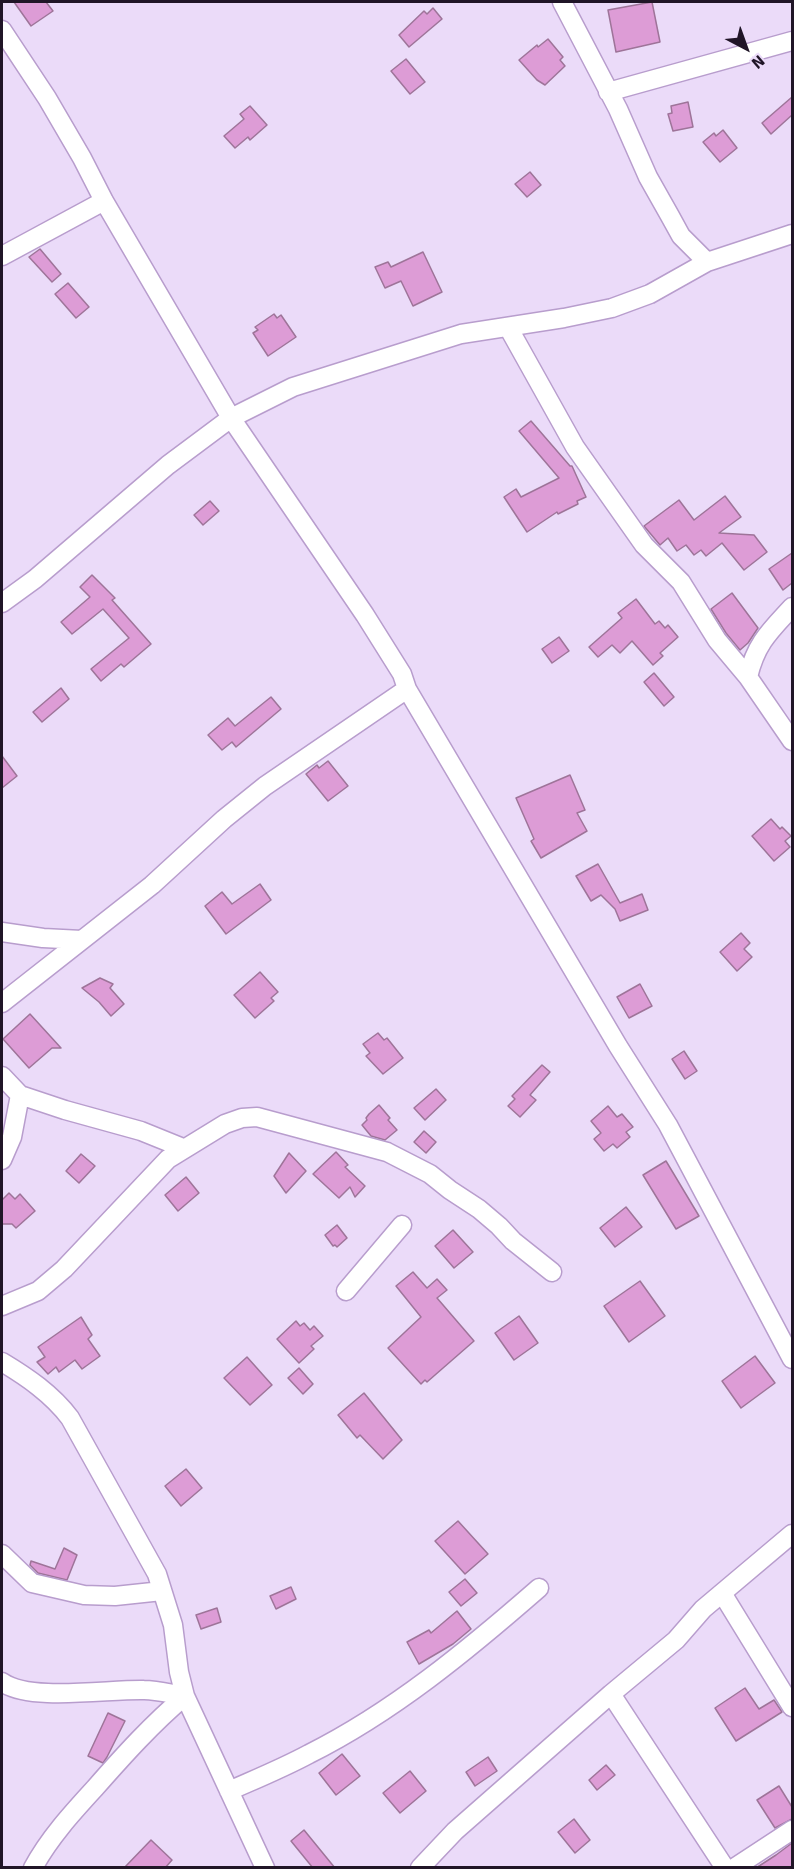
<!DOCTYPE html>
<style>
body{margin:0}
#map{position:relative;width:794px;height:1869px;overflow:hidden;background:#ebdbf9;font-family:Signika,sans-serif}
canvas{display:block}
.frame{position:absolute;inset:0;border:3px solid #201527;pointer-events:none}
.north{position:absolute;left:716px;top:18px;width:60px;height:60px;-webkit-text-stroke:4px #ebdbf9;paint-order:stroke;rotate:139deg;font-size:16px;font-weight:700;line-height:24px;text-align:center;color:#201527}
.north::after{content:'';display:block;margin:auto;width:21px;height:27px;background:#201527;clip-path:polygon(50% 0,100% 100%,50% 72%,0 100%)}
</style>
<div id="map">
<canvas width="794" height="1869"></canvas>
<div class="frame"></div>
<div class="north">N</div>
</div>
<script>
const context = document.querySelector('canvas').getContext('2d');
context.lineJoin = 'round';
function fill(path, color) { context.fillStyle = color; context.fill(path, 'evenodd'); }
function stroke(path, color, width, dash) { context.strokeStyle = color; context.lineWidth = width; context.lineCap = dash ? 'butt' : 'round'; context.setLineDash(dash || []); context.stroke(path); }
const building = new Path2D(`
 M14 2H46L53 11 31 26Z
 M652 2 660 42 616 52 608 10Z
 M433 8 442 19 409 47 399 35 424 11 427 14Z
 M548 39 563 57 560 60 565 66 545 85 537 80 519 60 537 45 538 47Z
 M406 59 425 82 410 94 391 71Z
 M792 97V115L771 134 762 123Z
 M688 102 693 127 673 131 668 114 672 113 671 106Z
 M250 106 267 125 250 140 248 137 235 148 224 136 244 119 240 114Z
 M723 130 737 148 720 162 703 142 714 133 716 136Z
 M530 172 541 185 527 197 515 184Z
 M40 249 61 274 52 282 29 257Z
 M423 252 442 292 413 306 401 281 385 288 375 267 388 262 391 267Z
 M68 283 89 307 76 318 55 294Z
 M274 314 277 318 281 315 296 337 268 356 253 333 258 330 255 327Z
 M531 421 570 466H572L586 497 577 501 578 504 558 514 557 512 527 532 504 497 516 489 521 497 559 478 519 431Z
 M725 496 741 517 719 533 754 535 767 552 744 570 722 543 706 556 701 550 694 555 686 545 677 551 668 538 660 545 644 526 679 500 694 520Z
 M210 501 219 511 203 525 194 515Z
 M792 553V583L783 590 769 569Z
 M92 575 115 598 112 600 151 644 124 667 121 664 101 681 91 669 129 638 103 609 72 634 61 622 90 597 80 587Z
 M732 593 758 628 748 643 740 650 726 633 711 609Z
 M636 599 655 624 659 621 665 628 668 625 678 637 660 653 663 656 653 665 632 641 620 653 612 645 598 657 589 647 622 618 618 613Z
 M559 637 569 651 552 663 542 649Z
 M654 673 674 697 664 706 644 682Z
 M61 688 69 699 42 722 33 712Z
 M271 697 281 709 236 747 232 742 222 750 208 735 228 718 235 726Z
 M2 756 17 776 2 788Z
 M328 761 348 786 328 801 306 774 317 765 319 768Z
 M570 775 585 810 577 813 587 831 541 858 531 841 534 839 516 798Z
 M771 819 780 829 782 827 791 836 785 841 790 847 774 861 752 836Z
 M598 864 620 903 642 894 648 910 620 921 615 909 601 895 591 901 576 876Z
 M260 884 271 900 226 934 205 906 222 892 232 904Z
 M741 933 750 943 744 949 752 957 737 971 720 952Z
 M260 972 278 992 271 998 274 1001 255 1018 234 995Z
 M100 978 113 984 110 988 124 1004 111 1016 99 1002 82 988Z
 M640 984 652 1006 629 1018 617 997Z
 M30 1014 61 1048H52L29 1068 3 1039Z
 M378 1033 384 1040 387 1038 403 1058 383 1074 366 1056 370 1053 363 1044Z
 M684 1051 697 1071 685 1079 672 1059Z
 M542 1065 550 1072 530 1095 536 1100 520 1117 508 1106 515 1099 512 1096Z
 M436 1089 446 1100 425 1120 414 1108Z
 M379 1105 390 1118 388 1120 397 1130 385 1140 371 1136 362 1125 367 1120 366 1118 369 1114Z
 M608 1106 617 1117 622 1114 633 1127 626 1132 630 1137 617 1148 613 1144 604 1151 594 1139 601 1133 591 1121Z
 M424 1131 436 1142 426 1153 414 1142Z
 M336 1152 348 1165 345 1167 365 1186 355 1197 350 1187 339 1198 313 1174Z
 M289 1153 306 1171 286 1193 274 1176Z
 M81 1154 95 1166 79 1183 66 1171Z
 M666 1161 699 1216 676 1229 643 1175Z
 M186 1177 199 1193 178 1211 165 1195Z
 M9 1193 15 1199 20 1194 35 1211 16 1228 12 1224H2V1200Z
 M626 1207 642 1227 615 1247 600 1228Z
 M337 1225 347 1238 337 1247 335 1245 333 1246 325 1235Z
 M453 1230 473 1252 454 1268 435 1246Z
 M413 1272 427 1288 437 1279 447 1290 437 1298 474 1341 427 1382 425 1380 421 1384 388 1348 421 1317 396 1286Z
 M640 1281 665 1316 629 1342 604 1306Z
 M519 1316 538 1343 514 1360 495 1333Z
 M81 1317 92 1335 88 1339 100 1356 82 1369 75 1360 59 1372 56 1367 48 1374 37 1362 45 1357 38 1347Z
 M296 1321 300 1326 304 1323 310 1330 314 1326 323 1336 311 1346 314 1349 299 1363 277 1339Z
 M755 1356 775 1383 741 1408 722 1381Z
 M247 1357 272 1385 250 1405 224 1378Z
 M299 1368 313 1384 303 1394 288 1378Z
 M364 1393 402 1440 383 1459 360 1435 357 1438 338 1415Z
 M186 1469 202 1488 181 1506 165 1486Z
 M458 1521 488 1554 465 1574 435 1541Z
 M64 1548 77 1555 67 1580 38 1573 30 1565 31 1561 55 1569Z
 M465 1579 477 1593 461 1606 449 1592Z
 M291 1587 296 1599 276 1609 270 1596Z
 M217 1608 221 1622 201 1629 196 1615Z
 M457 1611 471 1629 453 1644 419 1664 407 1642 429 1630 431 1633Z
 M745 1688 759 1709 774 1700 782 1712 736 1741 715 1708Z
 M108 1713 125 1721 107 1757 103 1763 88 1756Z
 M342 1754 360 1776 336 1795 319 1773Z
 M488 1757 497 1771 475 1786 466 1772Z
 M606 1765 615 1775 597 1790 589 1780Z
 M410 1771 426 1791 400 1813 383 1793Z
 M779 1786 792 1807V1819L775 1828 757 1800Z
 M574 1819 590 1840 575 1853 558 1832Z
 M304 1830 335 1868H313L291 1841Z
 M151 1840 172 1860 165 1868H124Z
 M792 1843V1868H756L776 1855Z`);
fill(building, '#dd9cd6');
stroke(building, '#9e7499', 1.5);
const minor = new Path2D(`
 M562 2 618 109 648 177 670 216 681 236 707 262
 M2 30 47 98 82 158 104 201 231 418 365 615 402 674 407 689 618 1046 668 1125 792 1359
 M608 92 792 41
 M2 256 104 201
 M508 327 575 447 644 545 681 582 717 640 748 677 792 741
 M2 603 35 579 168 465 231 418 293 387 461 334 564 318 612 308 650 294 707 262 792 234
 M748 677C756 643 770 631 792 607
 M2 932 43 938 82 940
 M2 1003 152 885 224 819 265 786 407 689
 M2 1076 20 1095 65 1110 141 1131 183 1148
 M2 1160 12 1137 20 1095
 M346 1291 402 1225
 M2 1306 38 1291 64 1269 168 1159 225 1124 242 1118 257 1117 387 1152 430 1174 450 1190 479 1209 499 1226 513 1241 552 1272
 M2 1362C27 1377 52 1394 70 1418L157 1574 173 1625 179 1672 185 1696 265 1868
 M2 1554 32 1583 84 1595 115 1596 162 1591
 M722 1593 792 1707
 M2 1682C30 1702 108 1689 144 1690 157 1690 172 1694 185 1696
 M611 1694 725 1868
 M229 1791C256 1779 283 1768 309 1754 393 1712 468 1650 539 1588
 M33 1868C49 1838 73 1812 95 1788 124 1755 152 1724 185 1696
 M420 1868 455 1831 611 1694 676 1640 703 1609 792 1534
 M734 1868 792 1830`);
stroke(minor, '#b89dcd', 21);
stroke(minor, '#fff', 18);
</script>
